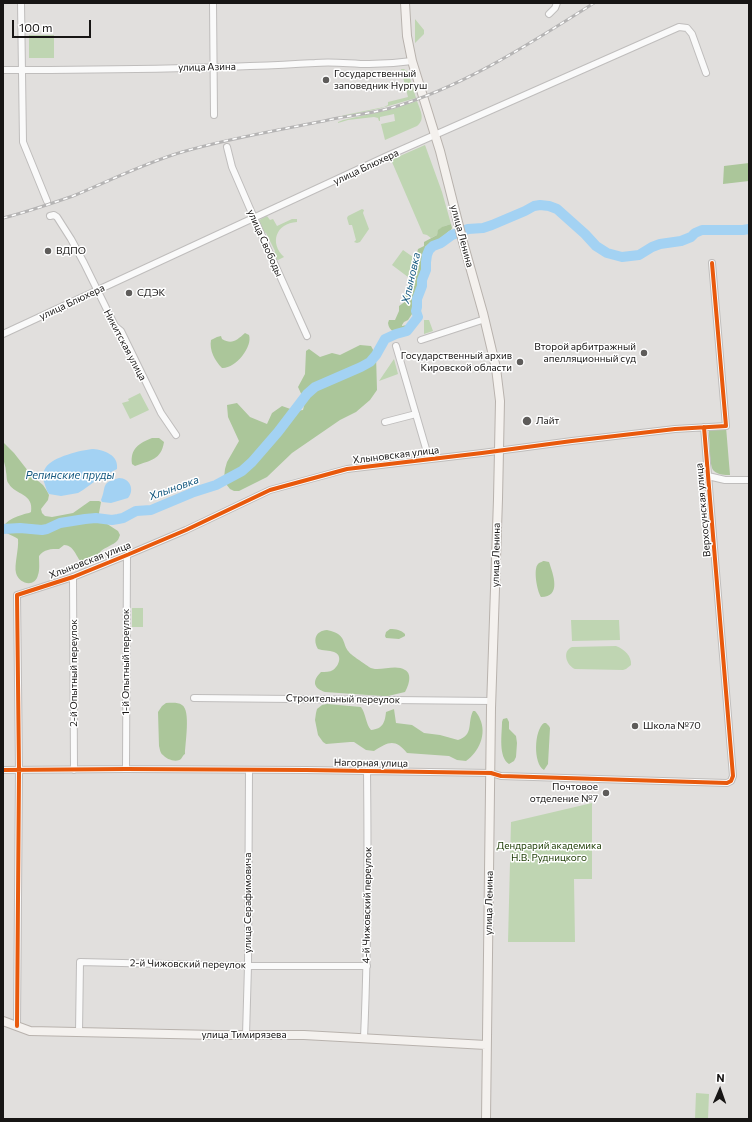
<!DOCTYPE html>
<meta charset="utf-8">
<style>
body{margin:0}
#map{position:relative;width:752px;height:1122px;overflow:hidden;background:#e1dfdd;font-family:Commissioner,sans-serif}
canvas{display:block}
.frame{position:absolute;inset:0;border:4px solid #171514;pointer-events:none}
.north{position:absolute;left:700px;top:1070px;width:40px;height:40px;-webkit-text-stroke:3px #fff;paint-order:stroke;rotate:2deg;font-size:11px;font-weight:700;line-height:16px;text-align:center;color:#171514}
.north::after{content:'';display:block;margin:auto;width:14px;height:18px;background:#171514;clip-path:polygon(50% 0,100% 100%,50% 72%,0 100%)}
.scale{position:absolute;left:12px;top:20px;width:79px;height:18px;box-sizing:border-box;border:2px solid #171514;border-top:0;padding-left:5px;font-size:12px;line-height:14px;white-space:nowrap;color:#171514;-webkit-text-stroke:3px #fff;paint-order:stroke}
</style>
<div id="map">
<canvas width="752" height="1122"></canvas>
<div class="frame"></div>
<div class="north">N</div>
<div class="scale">100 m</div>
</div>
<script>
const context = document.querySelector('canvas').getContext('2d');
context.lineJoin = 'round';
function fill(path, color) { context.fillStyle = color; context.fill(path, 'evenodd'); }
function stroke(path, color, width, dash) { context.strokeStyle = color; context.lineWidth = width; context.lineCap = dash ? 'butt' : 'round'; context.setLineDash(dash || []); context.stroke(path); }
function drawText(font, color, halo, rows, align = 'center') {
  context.font = font + ' Commissioner,sans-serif'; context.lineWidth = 3; context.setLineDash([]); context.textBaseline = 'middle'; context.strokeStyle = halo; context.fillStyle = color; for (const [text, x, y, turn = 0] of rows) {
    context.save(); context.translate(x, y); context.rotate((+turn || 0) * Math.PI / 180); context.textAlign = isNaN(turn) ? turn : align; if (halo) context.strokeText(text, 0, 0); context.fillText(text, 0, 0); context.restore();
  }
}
fill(new Path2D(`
 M415 19 424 30V34L415 43Z
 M29 35H54V58H29Z
 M401 69H404L408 72 416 98 378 109 331 119 345 115 384 107 388 105V102L408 97Z
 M417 101C420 110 426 119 417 126L385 140 381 124 395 121 394 114 380 117V121H379L378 118 374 117 348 120 338 123V122L343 120 393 109Z
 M425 145 442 192 451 224C443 227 439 227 437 235L431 238 427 235 423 234 392 162 393 159Z
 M362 209 364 210 363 213 369 229 360 242 357 243 354 242 356 240 352 225H349L347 218 348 216Z
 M267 216 270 220 273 219 277 226 292 219H297V222C276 223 269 243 284 257L278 260 276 259 273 255 275 251 266 233 263 232 258 222 261 219Z
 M403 250 413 257 408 277 392 265Z
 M424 320H429L433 331 424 334Z
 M394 359 398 374 379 381Z
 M140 393 149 410 130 419 122 403 129 401 128 399Z
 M132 608H143V627H132Z
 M571 620H619L620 640 572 641Z
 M616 646C624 649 632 656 631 665L626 669 623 670 575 669C566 665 562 651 572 647Z
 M592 803V879H574L575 942H508L511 822Z
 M696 1093 709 1094 708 1119H695Z`), '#bfd5b2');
fill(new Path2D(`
 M749 163V181L723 184 724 166Z
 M451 224 452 228 451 230C447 232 444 236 440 239 434 243 432 241 425 247V254L423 259 424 272 420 279V286L415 299 416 308 408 320 404 322 402 325V326L407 325 409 328 408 332 404 334C396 332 389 332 388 323L389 320H395L399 311V306L406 301V299L404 297V294L408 287 411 280 410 272 413 257 417 253 418 249 424 246V242L437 235 438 230 442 227Z
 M245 333 249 335C253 347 235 369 222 368 215 361 209 350 211 340L217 337 221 336 222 339C232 345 237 340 245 333Z
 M360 345 371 346 376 355 377 390 370 400 356 412 340 420 292 453 267 477 239 491H234L230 489 226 484 224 478 225 469 227 462 239 441 228 417 227 405 237 403 250 417 267 424 272 413 282 406 296 411 303 410 305 402 298 387 305 374 306 351 309 349 320 357 332 353 340 355Z
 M726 427 730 475C725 475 718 475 714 471 709 467 710 443 709 436V431L711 429Z
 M152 438H159L164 442C161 460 151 460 135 466L132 464C130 449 139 443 152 438Z
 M3 443H4L14 453 32 476 43 485 47 491 49 495 48 500 41 509 42 513 45 516 52 517 73 513 90 501H99L101 502 99 513 101 520 118 531 120 535C119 537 119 539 117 541 113 545 106 547 101 551 98 554 96 558 92 560 76 572 79 545 64 545L59 549C51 549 44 549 39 556 39 562 40 570 38 575 35 588 19 584 16 573 14 565 19 549 18 539 15 536 6 534 4 531 0 520 24 514 29 513L31 512C34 493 15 495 9 484 6 481 7 476 6 472 6 466 3 461 3 456 3 452 3 447 3 443Z
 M544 561 549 562C553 574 562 597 541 597 537 591 533 569 538 564 539 563 543 561 544 561Z
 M390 629C396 629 401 630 405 634V636L399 639 386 638 385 636 386 632Z
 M327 630C332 631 339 633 342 638 345 643 345 648 349 652 351 655 365 664 369 667 378 673 395 663 405 670 413 674 408 687 405 692L388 696H382L325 692C313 688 312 681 321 672 325 672 330 672 333 670 339 666 343 655 334 652 329 650 323 651 318 649 313 640 315 631 327 630Z
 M166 703C171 703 178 702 182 705 191 710 185 744 185 754 184 754 181 759 181 759 176 763 166 759 163 755 160 753 160 749 159 746L158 712 162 706Z
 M327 704 361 707C366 714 366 725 371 730 383 729 385 722 386 712L394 709 396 723 412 725 424 733 440 735 458 740C474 735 467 723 473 711H475C477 713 479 716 480 719 487 734 479 752 466 761L457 760 449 756 407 753C395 738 388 742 374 751L366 750 354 742H350L326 744 323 742 318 735 315 720 316 713 317 709 322 705Z
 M507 718 509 722V729L516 736 517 743 516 757 514 761 509 764C498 757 502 734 502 722L503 719Z
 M544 723H546L549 726 550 728 548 764 544 770C533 764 534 730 544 723Z`), '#abc69a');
fill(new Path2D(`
 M93 449C104 450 119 455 117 469L98 479 83 490 78 493 61 496 49 494 47 491 42 476C43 473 44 470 46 467 53 457 81 450 93 449Z
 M119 478C130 478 135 490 128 498L111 503 102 502 101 500C107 486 100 483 119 478Z`), '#a3d2f3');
stroke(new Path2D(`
 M3 529 20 528 42 530 47 529 60 523 85 519 96 518 112 520 118 519 123 518 136 511 151 510 194 492 216 485 242 471 252 462 278 432 307 394 315 387 361 367 370 362 376 355 385 339 396 334 407 331 418 317 416 311 417 307V299L422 286V280L426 270V262L427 255 429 250 433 246 441 243 452 235 468 229 483 228 492 225 525 211 534 206 540 205 549 206 557 209 585 234 596 246 607 253 622 257 639 255 652 247 660 244 681 241 691 237 695 233 702 230H743L749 229`), '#a3d2f3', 10);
const minor = new Path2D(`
 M21 3 23 142 47 201
 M213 3 214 115
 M549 14 555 8 557 3
 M3 70C107 70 211 69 315 63 333 61 351 64 369 64 384 64 398 63 412 61
 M227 147 232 167 254 218 307 336
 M50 216 54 215 57 217 71 239 84 263 115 326 121 331 161 413 176 435
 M3 334 385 157 636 46 679 27 687 28 692 34 706 73
 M421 340 485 319
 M396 346 429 459
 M385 422 416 414
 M708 476 725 480H749
 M73 577 74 770
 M194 698 492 701
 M126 769 127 555
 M3 770 126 769 306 770 491 773 501 776 727 783 731 781 733 776 704 427
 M17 1026 19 770 17 595 73 577 127 555 186 530 270 490 347 469 482 453 572 441 675 429 726 426 712 263
 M79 1032 80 962 248 966H367
 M246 1035 248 966 249 770
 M364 1038C368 949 368 860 367 771`);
const major = new Path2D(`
 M405 3 407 36 412 61 440 151 463 242 483 313 496 368 500 401 498 499 491 708 486 1119
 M3 1021 30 1031 216 1035H304L486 1045`);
stroke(minor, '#bfbdbc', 8);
stroke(major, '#b8b2ad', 10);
stroke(minor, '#fafafa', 6);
stroke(major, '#f4f1ee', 8);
const rail = new Path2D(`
 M3 218C27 212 50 204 73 196 109 181 145 163 182 152 233 137 286 129 338 118 355 115 373 113 391 108 465 86 529 44 594 3`);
stroke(rail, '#b5b4b4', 3);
stroke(rail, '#fff', 1.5, [4.5]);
stroke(new Path2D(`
 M3 770 126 769 306 770 491 773 501 776 727 783 731 781 733 776 704 427
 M17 1026 19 770 17 595 73 577 127 555 186 530 270 490 347 469 482 453 572 441 675 429 726 426 712 263`), '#e8590c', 4);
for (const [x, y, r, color] of [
 [326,80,4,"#5e5c5a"],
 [48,251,4,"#5e5c5a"],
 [129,293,4,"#5e5c5a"],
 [644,353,4,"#5e5c5a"],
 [520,362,4,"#5e5c5a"],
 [527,421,5,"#5e5c5a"],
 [635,726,4,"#5e5c5a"],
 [606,793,4,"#5e5c5a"]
]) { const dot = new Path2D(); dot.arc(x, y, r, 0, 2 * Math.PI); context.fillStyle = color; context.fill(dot); stroke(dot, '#fff', 1.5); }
drawText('10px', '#171514', '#fff', [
 ["улица Азина",207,67,-1],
 ["улица Блюхера",366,167,-25],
 ["улица Ленина",462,236,75],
 ["улица Свободы",265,243,66],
 ["улица Блюхера",72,302,-25],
 ["Никитская улица",125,345,62],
 ["Хлыновская улица",396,455,-7],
 ["Верхосунская улица",703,510,-95],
 ["улица Ленина",496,555,-89],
 ["Хлыновская улица",90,560,-21],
 ["1-й Опытный переулок",126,662,-90],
 ["2-й Опытный переулок",74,673,-90],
 ["Строительный переулок",343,699,1],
 ["Нагорная улица",371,763,1],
 ["улица Серафимовича",248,903,-90],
 ["улица Ленина",489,903,-89],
 ["4-й Чижовский переулок",367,905,-89],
 ["2-й Чижовский переулок",188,964,1],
 ["улица Тимирязева",244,1035]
]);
drawText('10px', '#171514', '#fff', [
 ["Государственный",334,74],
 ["заповедник Нургуш",334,86],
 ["ВДПО",56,251],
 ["СДЭК",137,293],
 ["Второй арбитражный",636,347,"right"],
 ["апелляционный суд",636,359,"right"],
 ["Государственный архив",512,356,"right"],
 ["Кировской области",512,368,"right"],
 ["Лайт",536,421],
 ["Школа №70",643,726],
 ["Почтовое",598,787,"right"],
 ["отделение №7",598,799,"right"]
], 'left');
drawText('10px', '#1a3a01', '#fff', [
 ["Дендрарий академика",549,846],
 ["Н.В. Рудницкого",549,858]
]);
drawText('italic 11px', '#14587f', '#fff', [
 ["Хлыновка",411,278,-77],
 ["Репинские пруды",70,475],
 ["Хлыновка",174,488,-20]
]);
</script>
